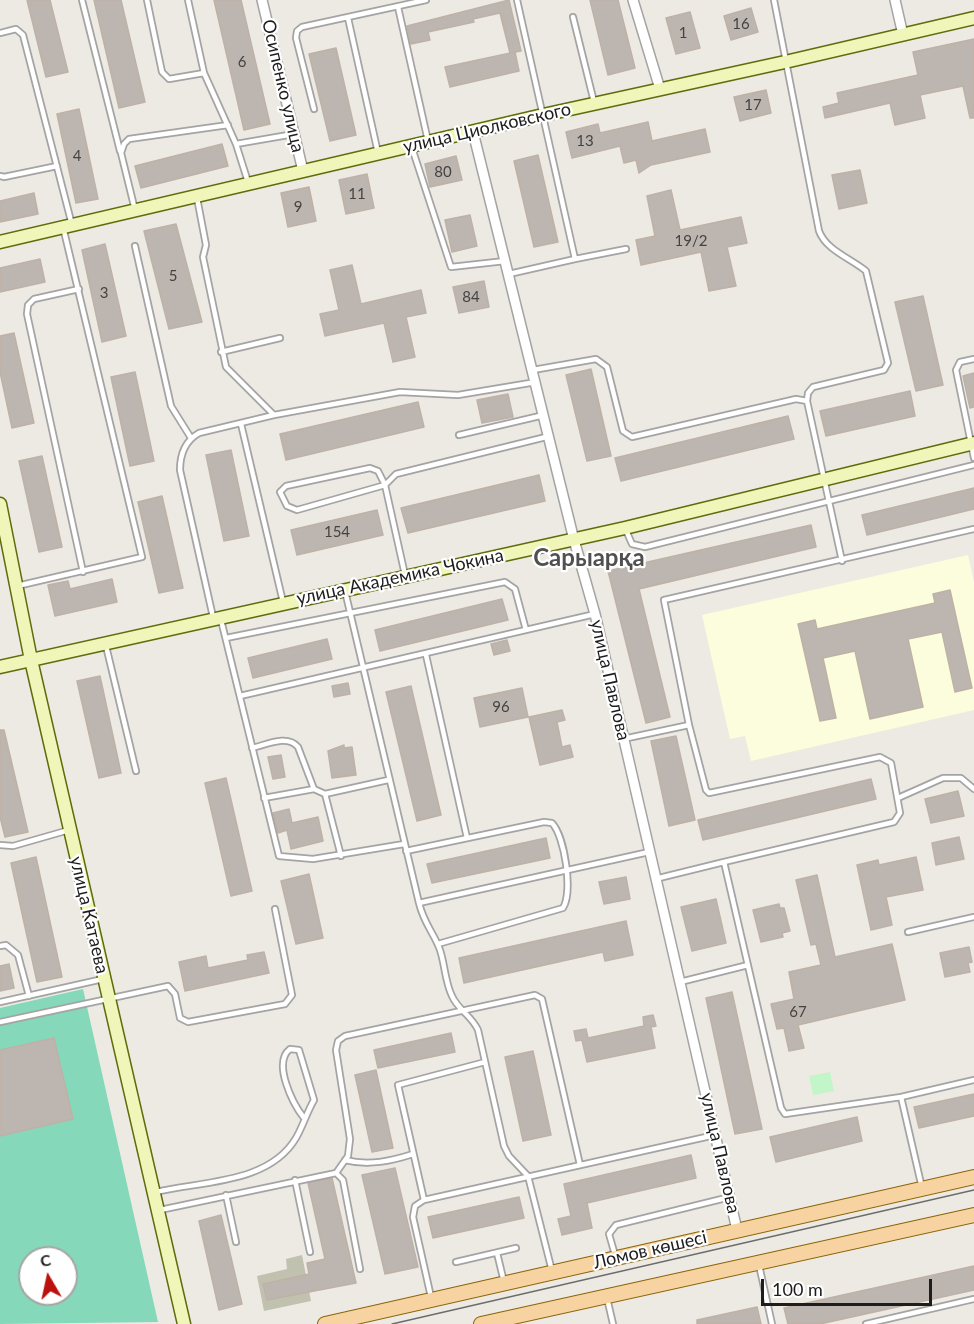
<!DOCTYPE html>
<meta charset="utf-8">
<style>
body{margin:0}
#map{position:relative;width:974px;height:1324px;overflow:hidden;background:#edeae3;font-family:Lato,sans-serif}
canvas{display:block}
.north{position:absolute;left:18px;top:1246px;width:60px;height:60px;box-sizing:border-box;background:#fff;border:2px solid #a5a5a5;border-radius:50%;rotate:351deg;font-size:16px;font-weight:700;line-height:24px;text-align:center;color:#1d1d1d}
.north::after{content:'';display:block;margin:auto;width:21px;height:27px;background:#bc110d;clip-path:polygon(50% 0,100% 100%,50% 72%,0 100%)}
.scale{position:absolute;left:761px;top:1279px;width:171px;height:27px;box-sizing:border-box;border:3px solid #1d1d1d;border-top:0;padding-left:8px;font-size:18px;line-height:21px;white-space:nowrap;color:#1d1d1d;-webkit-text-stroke:4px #fff;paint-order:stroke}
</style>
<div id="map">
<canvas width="974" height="1324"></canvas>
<div class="north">С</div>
<div class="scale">100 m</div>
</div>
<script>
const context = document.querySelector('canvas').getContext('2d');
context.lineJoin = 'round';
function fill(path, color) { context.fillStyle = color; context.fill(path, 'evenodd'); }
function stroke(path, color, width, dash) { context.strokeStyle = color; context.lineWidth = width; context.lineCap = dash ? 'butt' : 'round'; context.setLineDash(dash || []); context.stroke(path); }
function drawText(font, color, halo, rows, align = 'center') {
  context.font = font + ' Lato,sans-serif'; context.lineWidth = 4.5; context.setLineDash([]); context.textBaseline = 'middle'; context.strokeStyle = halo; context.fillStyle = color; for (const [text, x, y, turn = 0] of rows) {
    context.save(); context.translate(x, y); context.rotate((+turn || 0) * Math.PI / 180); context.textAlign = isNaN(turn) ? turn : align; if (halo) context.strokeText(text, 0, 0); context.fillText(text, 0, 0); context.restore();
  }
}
fill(new Path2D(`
 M968 555 974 582V710L751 761 745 736 730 739 702 615Z`), '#fcfddc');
fill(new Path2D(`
 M302 1255 311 1301 264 1311 257 1276 287 1269 286 1259Z`), '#c1c1af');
fill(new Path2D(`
 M830 1072 834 1091 813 1095 809 1076Z`), '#c2f5c7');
fill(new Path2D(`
 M83 989 158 1322 0 1324V1008ZM30 1258H66V1294H30Z`), '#85d8ba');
const building = new Path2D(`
 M27 0H50L68 72 46 77Z
 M94 0H121L145 102 119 108Z
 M214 0H241L270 124 244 130Z
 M509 0 521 51 510 53 500 13 473 19 474 22 428 32 430 40 411 44 407 26Z
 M590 0H618L635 68 608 75Z
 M751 8 758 32 731 40 724 16Z
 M690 12 700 48 676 54 666 18Z
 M974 39V118H970L963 86 920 95 925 118 895 125 890 103 825 118 823 107 839 103 837 93 918 75 913 52Z
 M336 48 356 135 330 141 309 54Z
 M515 52 519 71 450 87 445 67Z
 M766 90 771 113 740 121 734 97Z
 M79 109 98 199 76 203 57 114Z
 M648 122 652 141 705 129 710 152 651 165 639 173 636 160 624 163 620 146 572 158 566 132 598 124 600 133Z
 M222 144 228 166 141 188 135 166Z
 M538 155 558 242 534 247 514 161Z
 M456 156 462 180 430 187 425 164Z
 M860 170 867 203 839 209 832 175Z
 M367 174 374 208 346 214 339 180Z
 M309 187 316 221 288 227 281 193Z
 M671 190 680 230 741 217 747 243 727 247 736 286 709 291 701 252 641 265 636 240 655 236 647 196Z
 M34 193 38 214 0 222V201Z
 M470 215 477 246 452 252 445 220Z
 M176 224 202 322 169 329 144 231Z
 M105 244 126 336 102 342 82 250Z
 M40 259 45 282 0 292V268Z
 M352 265 361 304 421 290 426 313 406 317 415 357 393 362 384 323 325 336 320 314 339 310 330 270Z
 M484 281 489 307 459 313 453 287Z
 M923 296 943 385 916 391 895 302Z
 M14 333 34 423 12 428 0 372V336Z
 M591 369 611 456 587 461 566 375Z
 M135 372 154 461 130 466 111 377Z
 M974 373V407L970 408 963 376Z
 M910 391 915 416 826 436 820 411Z
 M508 394 513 417 482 423 477 400Z
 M418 402 424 427 286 460 280 434Z
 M788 416 794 439 621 481 615 458Z
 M231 450 249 536 224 541 206 455Z
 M42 456 62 547 39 552 19 461Z
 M539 475 545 501 408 533 401 508Z
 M974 488V509L867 535 862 515Z
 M162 496 183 588 159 593 138 502Z
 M377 510 383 535 297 555 291 530Z
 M811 525 816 547 639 589 670 717 646 723 608 571Z
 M112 579 117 602 55 616 48 585 68 581 70 589Z
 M950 590 972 688 955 692 942 632 908 639 923 707 870 719 855 651 823 658 836 718 820 721 798 624 815 620 817 629 935 603 933 594Z
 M502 599 508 620 380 651 375 630Z
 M327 639 332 659 253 678 248 658Z
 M507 640 510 651 494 655 491 644Z
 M100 676 121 773 99 778 77 681Z
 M348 683 350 694 334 697 332 686Z
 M411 686 441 815 417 821 386 692Z
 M522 688 528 717 480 727 474 698Z
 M562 710 565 720 557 722 562 747 570 745 573 757 540 765 529 717Z
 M0 730H4L28 832 5 837 0 817Z
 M676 736 695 820 669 826 651 741Z
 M344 745V748L352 747 356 775 332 778 328 751Z
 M281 755 285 777 273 779 268 757Z
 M226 778 252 891 231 896 205 783Z
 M871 779 876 799 703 840 698 820Z
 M958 791 964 816 931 823 925 799Z
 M289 809 292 823 318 817 323 841 291 849 287 830 278 833 273 813Z
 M959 837 964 859 936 865 932 843Z
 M546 838 550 858 432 883 427 864Z
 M36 857 62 977 37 982 11 863Z
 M916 857 923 890 886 897 892 925 871 930 857 865 878 860 879 865Z
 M309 874 323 938 296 944 281 881Z
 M817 875 835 957 892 944 905 1000 798 1025 804 1048 789 1051 784 1028 777 1029 771 1004 794 999 789 972 821 965 816 944 811 945 796 880Z
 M626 877 630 899 604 904 599 882Z
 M716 899 726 943 692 951 681 907Z
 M779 904 780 908H784L790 931 782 933 783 937 761 942 753 910Z
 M626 921 633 955 605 961 603 952 464 983 459 958Z
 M969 947 972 962 968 963 970 972 945 977 940 953Z
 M264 952 269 973 185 991 179 962 206 956 208 968 248 960 247 955Z
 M9 964 14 988 0 991V966Z
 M732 992 762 1129 735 1134 706 998Z
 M653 1015 656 1026 651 1027 655 1048 587 1062 582 1040 576 1041 574 1031 586 1029 588 1038 644 1026 643 1017Z
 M451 1033 455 1052 378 1068 374 1050Z
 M54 1038 73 1119 0 1136V1050Z
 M533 1051 551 1135 523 1141 505 1057Z
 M376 1070 393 1148 372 1152 355 1075Z
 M974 1094V1116L919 1128 914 1107Z
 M857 1117 862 1141 776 1162 770 1137Z
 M691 1155 696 1178 587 1203 592 1228 562 1235 558 1219 571 1216 564 1184Z
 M395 1168 418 1267 385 1274 362 1175Z
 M332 1178 356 1283 267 1300 263 1284 309 1274 307 1263 325 1259 308 1183Z
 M519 1197 524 1218 433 1238 428 1217Z
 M221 1215 242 1304 219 1310 199 1221Z
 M974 1266V1290L820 1324H788L784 1308Z
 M757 1307 761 1324H697V1320Z`);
fill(building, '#bdb6b0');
stroke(building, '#beb1a6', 1.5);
const lane = new Path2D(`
 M82 0 120 151
 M147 0 162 72 169 79 204 73
 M188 0 204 73 236 144 248 182
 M774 0 819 231C826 250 850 258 866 271L888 363 884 370 813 387 808 393 807 401
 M398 7 428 141
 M573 17 594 102
 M348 18 378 153
 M0 33 16 29 23 35 72 225
 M314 109 296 38 297 31 302 27 426 0
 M236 144 294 134
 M412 148 451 267 505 261
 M0 176 4 177 57 166
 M197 198 206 245 203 257 226 367 274 415
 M135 210 121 153 124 144 129 139 228 125
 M135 246 171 406 191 438
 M575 259 626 249
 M509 274 575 259 517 0
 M79 289 34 299 28 305 27 314 83 572
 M221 352 280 338
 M974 359 960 362 956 370 974 458
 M533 370 596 359 607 367 623 431 632 437 796 399 807 401 842 561
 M241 424 283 602
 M459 435 544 415
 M370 468 378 471 385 485 297 510 287 506 280 492 286 486Z
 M625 528 632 544 645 547 974 465
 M405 575 385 485 396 474 550 436
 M17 586 142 557 63 227
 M345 591 419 903 649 852
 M213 617 180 470C180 454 185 441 199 433L274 415 400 392 458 395 536 382
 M221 620 279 856 313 859 404 844
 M226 638 505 582 515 589 526 630
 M106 646 136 771
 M426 655 467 838
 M240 696 595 614
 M623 739 689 725
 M252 748C266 745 287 734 298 747L314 789 325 794 341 856
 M325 794 388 780
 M264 798 314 789
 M898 798 943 778H961L974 789
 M0 845 13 846 69 830
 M406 851 544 822 552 823C565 837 573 892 563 908L438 944
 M724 862 894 822 900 813 891 763 880 757 709 793 706 790 689 725 664 600 974 529
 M655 879 724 862 781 1108 785 1114 901 1097 974 1080
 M419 903C424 924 434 933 440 950 445 965 445 982 452 996 458 1010 472 1016 478 1030L504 1146 509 1156 528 1176 552 1271
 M908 932 974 917
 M0 946 6 945 18 955 29 996
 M680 982 748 965
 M0 1002 103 979
 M0 1022 168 986 175 994 180 1018 188 1022 285 1004 292 995 275 909
 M901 1097 922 1188
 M345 1160C369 1166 391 1161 413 1154
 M336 1173 348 1156 350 1139 336 1050 338 1041 345 1036 535 995 542 999 580 1165
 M295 1180 310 1252
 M156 1192C201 1181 269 1184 296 1138 303 1126 307 1112 314 1100L299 1050 290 1049C272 1063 293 1104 304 1118
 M226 1195 236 1242
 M424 1200 398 1085 485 1062
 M160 1210 336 1173 343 1180 360 1269
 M497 1253 504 1282
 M615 1255 609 1234 616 1225 730 1197
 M456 1262 516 1248
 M759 1265 772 1324
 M431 1297 413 1217 415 1206 424 1200 715 1135
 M607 1298 613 1324
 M866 1324 974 1299`);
const street = new Path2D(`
 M262 0 303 171
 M633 0 660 89
 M895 0 903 35
 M473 132 574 540 595 614 737 1230`);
const secondary = new Path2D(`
 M0 242 543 115 785 62 974 18
 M0 504 31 660 184 1324
 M0 667 625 528 974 443`);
const primary = new Path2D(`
 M325 1324 974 1177
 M481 1324 974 1215`);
stroke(lane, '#a4a4a4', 8);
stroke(street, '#a4a4a4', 12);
stroke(secondary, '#5f6c0b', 15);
stroke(primary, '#8c6409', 16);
stroke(lane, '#fff', 4.5);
stroke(street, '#fff', 9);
stroke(secondary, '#f0f5b9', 12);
stroke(primary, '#f6d3a0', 14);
stroke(new Path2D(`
 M392 1324 974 1190`), '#6b6b6b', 1.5);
drawText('15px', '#454342', null, [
 ["16",741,24],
 ["1",683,33],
 ["6",242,62],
 ["17",753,105],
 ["13",585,141],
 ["4",77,156],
 ["80",443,172],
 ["11",357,194],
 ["9",298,207],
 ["19/2",691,241],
 ["5",173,276],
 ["3",104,293],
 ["84",471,297],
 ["154",337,532],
 ["96",501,707],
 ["67",798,1012]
]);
drawText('18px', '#1d1d1d', '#fff', [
 ["Осипенко улица",283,86,77],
 ["улица Циолковского",487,128,-13],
 ["улица Академика Чокина",400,577,-12],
 ["улица Павлова",610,680,77],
 ["улица Катаева",89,915,77],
 ["улица Павлова",720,1153,77],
 ["Ломов көшесі",650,1250,-13]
]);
drawText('bold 24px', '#505050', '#fff', [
 ["Сарыарқа",589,558]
]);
</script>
